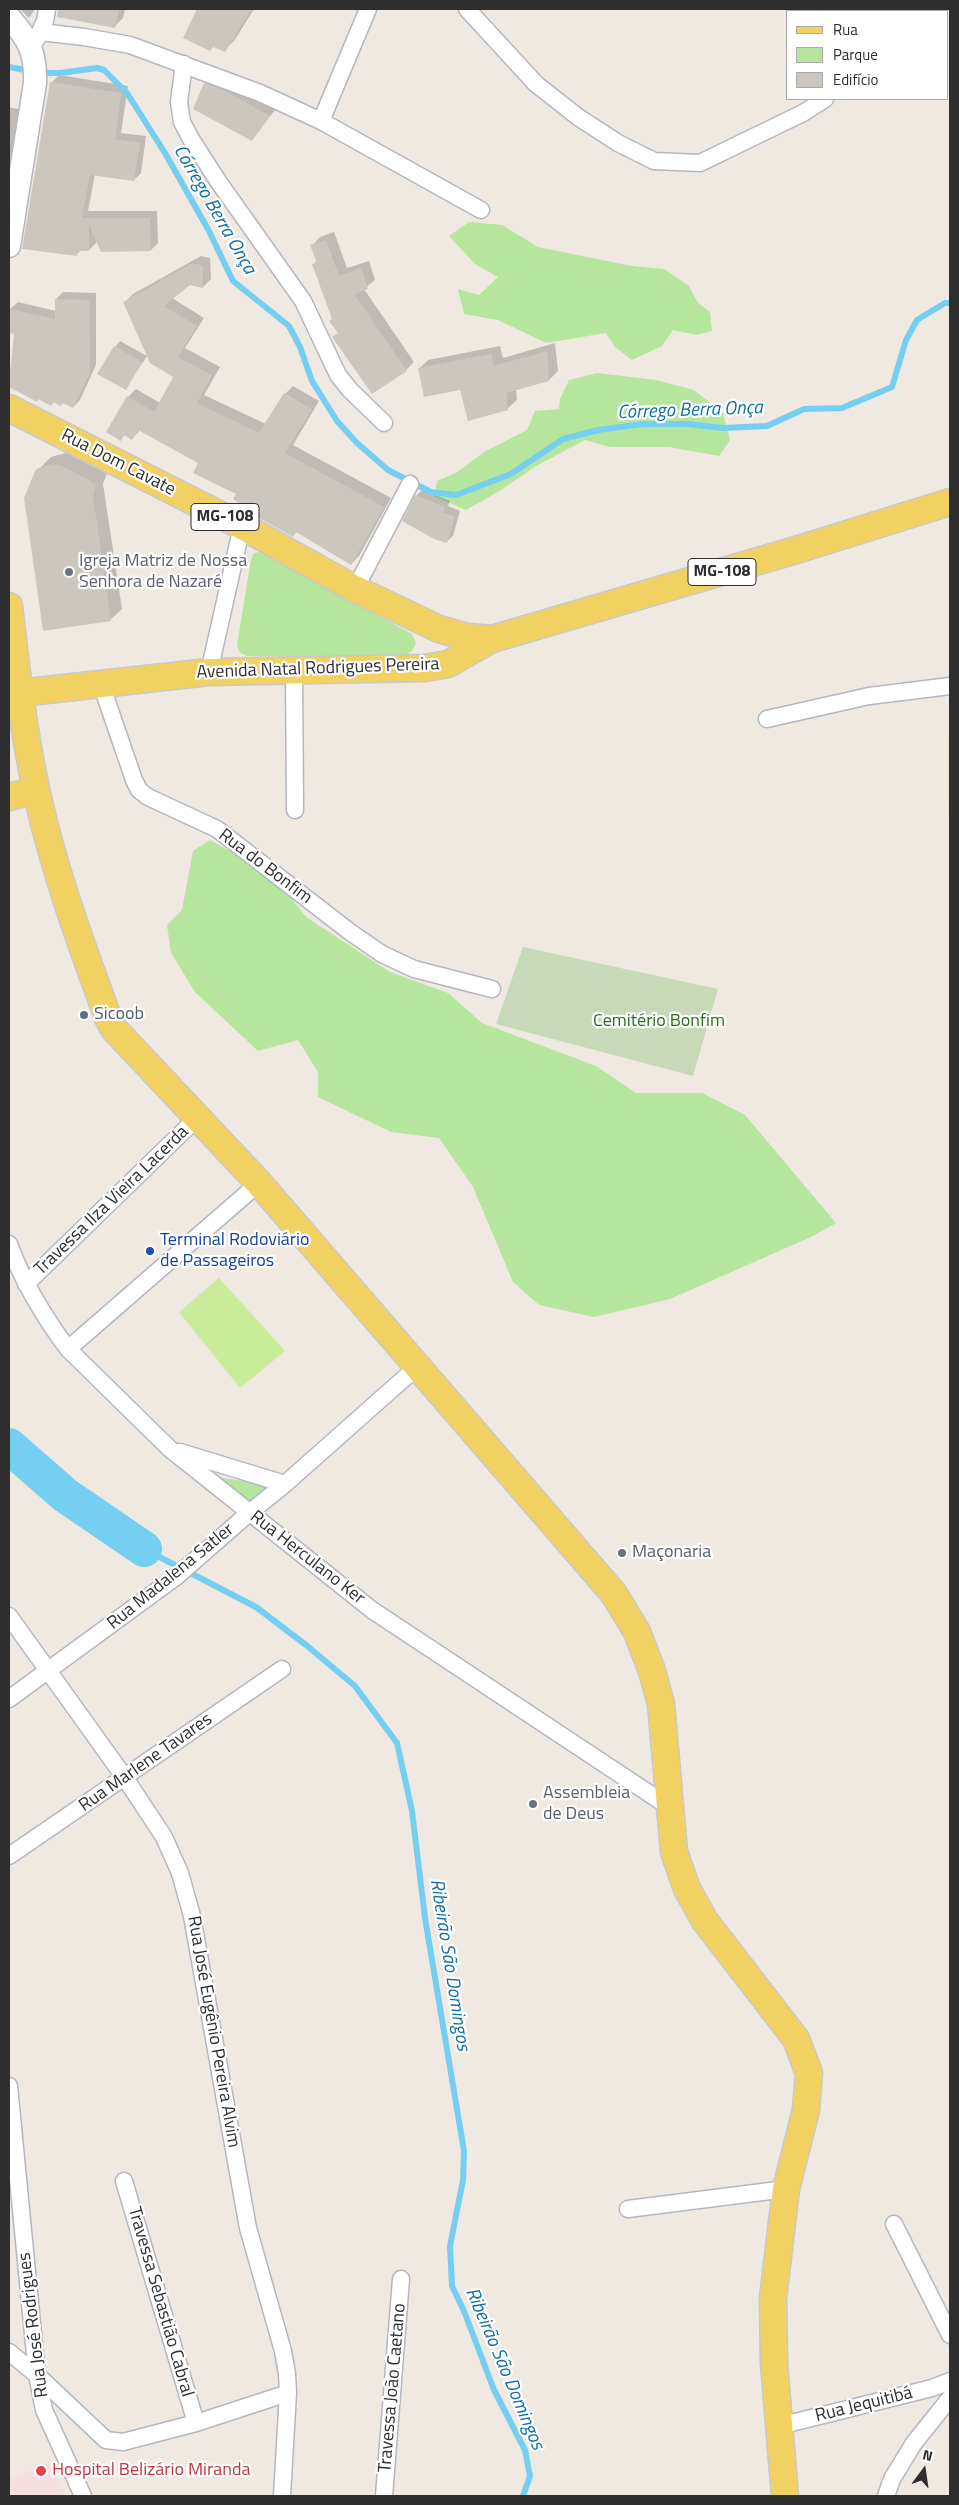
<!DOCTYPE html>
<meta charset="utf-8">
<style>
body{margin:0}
#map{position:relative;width:959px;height:2505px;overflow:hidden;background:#efe9e1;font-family:"Titillium Web",sans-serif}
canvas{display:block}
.frame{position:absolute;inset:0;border:10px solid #2e2e2e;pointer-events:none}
.legend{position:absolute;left:786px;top:10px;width:162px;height:90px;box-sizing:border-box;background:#fff;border:1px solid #ababab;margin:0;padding:6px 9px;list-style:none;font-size:15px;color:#2e2e2e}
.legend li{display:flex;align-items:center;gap:10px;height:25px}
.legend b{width:25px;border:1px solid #ababab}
.north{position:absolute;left:899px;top:2445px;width:50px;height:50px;-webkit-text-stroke:4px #fff;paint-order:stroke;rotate:14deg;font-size:14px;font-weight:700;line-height:20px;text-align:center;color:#2e2e2e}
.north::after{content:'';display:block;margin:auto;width:18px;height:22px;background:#2e2e2e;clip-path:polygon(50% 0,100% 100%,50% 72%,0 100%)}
</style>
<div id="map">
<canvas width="959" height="2505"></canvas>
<div class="frame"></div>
<ul class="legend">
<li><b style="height:6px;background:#f2d163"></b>Rua</li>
<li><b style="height:14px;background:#b6e59e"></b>Parque</li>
<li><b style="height:14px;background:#cbc7bf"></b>Edifício</li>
</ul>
<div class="north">N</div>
</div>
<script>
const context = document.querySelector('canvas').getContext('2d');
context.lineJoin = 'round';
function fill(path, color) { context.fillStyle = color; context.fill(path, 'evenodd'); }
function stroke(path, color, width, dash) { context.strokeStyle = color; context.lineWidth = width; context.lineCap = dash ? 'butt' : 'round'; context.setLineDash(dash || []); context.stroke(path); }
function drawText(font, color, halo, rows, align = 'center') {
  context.font = font + ' "Titillium Web",sans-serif'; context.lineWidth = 4.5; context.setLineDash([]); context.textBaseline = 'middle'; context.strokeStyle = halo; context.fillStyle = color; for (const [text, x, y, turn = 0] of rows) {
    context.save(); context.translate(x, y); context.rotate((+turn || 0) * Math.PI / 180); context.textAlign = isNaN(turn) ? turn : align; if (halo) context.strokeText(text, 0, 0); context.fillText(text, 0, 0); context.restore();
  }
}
fill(new Path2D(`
 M946 738H950V817H947Z`), '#f0e6d1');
fill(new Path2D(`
 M49 2462 65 2496H9V2480Z`), '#f5dfe0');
fill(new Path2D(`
 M469 222 502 225 538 247 632 266 664 269 689 286 698 303 710 312 712 331 697 335 673 330 662 346 632 360 615 347 606 333 546 343 498 320 464 314 458 289 479 295 498 277 475 264 449 236Z
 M597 373 656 380 694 390 723 413 730 440 719 456 669 447H610L585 440 536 466 501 490 466 510 434 496 437 481 456 473 484 452 527 430 535 411 559 409 560 399 569 380Z
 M262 552 412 634 416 643 412 651 403 657 247 656 240 653 237 646 251 559 254 553Z
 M210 840 233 853 288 894 306 917 390 972 448 993 482 1023 596 1066 636 1093H702L745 1115 836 1223 811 1237 670 1299 594 1317 539 1305 513 1282 473 1187 439 1138 391 1132 318 1097V1072L298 1040 258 1051 195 992 171 953 167 925 182 910 193 851Z
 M209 1476 273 1485 252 1503Z`), '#b6e59e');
fill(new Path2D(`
 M523 947 718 989 693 1076 496 1024Z`), '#c8d9b8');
fill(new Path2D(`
 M219 1278 285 1351 240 1388 179 1312Z`), '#c9ec9a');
fill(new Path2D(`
 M20 9H35L29 18Z
 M71 9H125L123 18 115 26 70 18Z
 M198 9H254L234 41 224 50 185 37Z
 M59 75 128 86 121 133 146 136 141 173 134 180 95 174 88 211H157L158 243 151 250 96 237V243L89 250H81L77 254 52 82Z
 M211 78 238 89 275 110 252 139 205 84Z
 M9 107 22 110 9 165 14 166 9 201Z
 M334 232 347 268 369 261 375 280 364 289 414 362 406 370 334 337 339 332 313 265 317 261 312 246 320 237Z
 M201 256 210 258 211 279 203 287 190 284 172 298 204 318 185 348 220 367 204 395 266 424 285 394 293 386 319 401 293 445 391 498 359 556 351 564 297 532 293 535 199 463 140 430 132 439 125 435 120 439 128 397 136 389 160 403 175 377 125 302 133 294Z
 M63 292 96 293V365L80 400 73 407 63 402H54L51 405 39 398 37 401 10 387 9 381 15 333 9 332 10 309 18 302 56 311V299Z
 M120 341 147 356 125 389 115 347Z
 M555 343 558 371 549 380 516 389 517 400 507 409 419 369 428 360 500 346 503 358Z
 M65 453 74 455 107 473 103 484 122 609 110 620 36 472 51 457Z
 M422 490 450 501 448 506 460 511 453 536 447 541 416 496Z`), '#0003');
stroke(new Path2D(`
 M9 67 30 71
 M40 73H60L97 68 104 70 127 93 165 153 209 231 233 281 289 326 300 347 312 381 337 421 357 443 388 470 431 492 456 495 511 474 563 439 598 430 643 424H688L723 428 767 426 804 409 842 408 892 387 906 340 917 320 945 303H950
 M144 1549 256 1607 306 1645 355 1686 397 1743 412 1811 425 1918 464 2151 463 2180 450 2246 452 2286 464 2311 494 2390 525 2450 530 2476 523 2496`), '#75cff0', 6);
stroke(new Path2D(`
 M9 1446 65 1495 144 1549`), '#75cff0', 36);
fill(new Path2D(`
 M58 9H119L115 28 57 17Z
 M197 9H252L225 52 213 47 210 51 183 38Z
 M50 82 121 93 115 139 140 143 134 181 90 175 82 218H150L151 251 101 252 89 225V251H78L77 256 22 249Z
 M204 83 223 90 270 116 252 141 193 109Z
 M326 240 339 276 361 268 368 289 354 294 407 371 372 394 332 337 338 333 329 321 332 319 312 264 317 263 310 245Z
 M192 263 203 266V288L190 285 164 306 197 326 178 357 212 375 197 403 259 433 284 393 312 409 285 453 384 507 351 565 296 532 293 537 261 519 233 499 236 494 193 473 198 463 138 430 132 440 124 435 121 441 106 432 127 396 154 412 173 377 150 363 123 302Z
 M55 299 89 300 90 373 73 408 63 403 61 406 53 402 51 406 38 399 37 402 9 387 14 334 9 333V309L55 319Z
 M114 346 142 362 126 390 97 374Z
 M547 351 549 381 506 393 508 410 468 421 460 390 424 397 418 368 491 354 494 366Z
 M53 464 62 466 96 484 93 497 111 621 43 631 24 498 35 471 38 468Z
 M415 495 445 507 443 512 455 517 447 543 434 539 402 521Z`), '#cbc7bf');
const minor = new Path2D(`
 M467 9 536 84 578 117 618 143 654 161 700 163 803 113 825 99
 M899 11 900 9
 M40 32 84 37 130 45 260 93 321 121 481 210
 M36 40 45 21 47 9
 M184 64 179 102 182 122 191 139 218 181 303 301 338 375 350 390 384 423
 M321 121 368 9
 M355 589 410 484
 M294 670 295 810
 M209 672 242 526
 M101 684 134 780 139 790 148 797 217 829 350 932 382 954 414 969 492 989
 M767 719 869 696 950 686
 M9 1244C23 1282 44 1317 68 1349L170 1449 372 1610 668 1806
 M26 1284 197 1118
 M68 1349 259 1183
 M180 1452 285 1484
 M9 1616 125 1778 164 1837 180 1873 192 1916 248 2228 283 2351 287 2374 288 2393 282 2496
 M9 1699 177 1576 249 1513 285 1484 417 1367
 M9 1856 282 1669
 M9 2086 37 2375 44 2410 83 2496
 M124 2181 196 2423
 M628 2209 786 2189
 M894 2224 950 2335
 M9 2352 37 2375 106 2440 123 2442 196 2423 288 2393
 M779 2426 932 2388 950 2381
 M384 2496 401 2279
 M886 2496 892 2479 914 2443 950 2398`);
const secondary = new Path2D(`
 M9 17C29 40 36 52 35 83L9 246`);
const primary = new Path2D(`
 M9 408 242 526 355 589 439 629 467 637 492 639
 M9 606C16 667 23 729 36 789 53 868 81 944 109 1020L114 1029 259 1183 614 1594 637 1632 652 1671 661 1704 674 1852 687 1889 705 1921 796 2039 809 2073 806 2110 786 2189 773 2298 774 2363 785 2496
 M19 693 209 672 425 668 448 664 492 639 796 550 950 502
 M9 797 36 790`);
stroke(minor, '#b4b7c1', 19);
stroke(secondary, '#b4b7c1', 25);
stroke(primary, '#c9c9c9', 29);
stroke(minor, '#fff', 16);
stroke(secondary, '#fff', 22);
stroke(primary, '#f2d163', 26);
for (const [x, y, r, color] of [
 [69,572,5,"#6b7280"],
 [84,1015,5,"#5c6f8a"],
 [150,1251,5,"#1a4fb4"],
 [622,1553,5,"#6b7280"],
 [533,1804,5,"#6b7280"],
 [41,2471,6,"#e0444e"]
]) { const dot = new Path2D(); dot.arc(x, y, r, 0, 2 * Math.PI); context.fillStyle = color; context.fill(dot); stroke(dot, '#fff', 2); }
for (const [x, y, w] of [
 [225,517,68],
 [722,572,68]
]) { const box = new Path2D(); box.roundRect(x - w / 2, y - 13.5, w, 27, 4); context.fillStyle = '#fff'; context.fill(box); stroke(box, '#2e2e2e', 1); }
drawText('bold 16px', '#2e2e2e', null, [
 ["MG-108",225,517],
 ["MG-108",722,572]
]);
drawText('18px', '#2e2e2e', '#fff', [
 ["Rua Dom Cavate",118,463,27],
 ["Avenida Natal Rodrigues Pereira",318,669,-2],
 ["Rua do Bonfim",265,867,37],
 ["Travessa Ilza Vieira Lacerda",112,1201,-44],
 ["Rua Herculano Ker",307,1558,38],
 ["Rua Madalena Satler",171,1577,-39],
 ["Rua Marlene Tavares",146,1763,-35],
 ["Rua José Eugênio Pereira Alvim",213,2032,80],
 ["Travessa Sebastião Cabral",160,2302,74],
 ["Rua José Rodrigues",34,2325,-97],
 ["Travessa João Caetano",393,2388,-85],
 ["Rua Jequitibá",864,2405,-14]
]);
drawText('18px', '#5b616d', '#fff', [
 ["Igreja Matriz de Nossa",79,562],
 ["Senhora de Nazaré",79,583],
 ["Maçonaria",632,1553],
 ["Assembleia",543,1794],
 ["de Deus",543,1815]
], 'left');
drawText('18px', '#4e5e75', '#fff', [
 ["Sicoob",94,1015]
], 'left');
drawText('18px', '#2c6e1b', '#fff', [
 ["Cemitério Bonfim",659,1022]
]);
drawText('18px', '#164399', '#fff', [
 ["Terminal Rodoviário",160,1241],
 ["de Passageiros",160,1262]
], 'left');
drawText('18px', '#be3a42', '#fff', [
 ["Hospital Belizário Miranda",52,2471]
], 'left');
drawText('italic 19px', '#0d6fa3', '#fff', [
 ["Córrego Berra Onça",214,210,60],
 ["Córrego Berra Onça",690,411,-2],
 ["Ribeirão São Domingos",449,1965,81],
 ["Ribeirão São Domingos",504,2369,67]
]);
</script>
